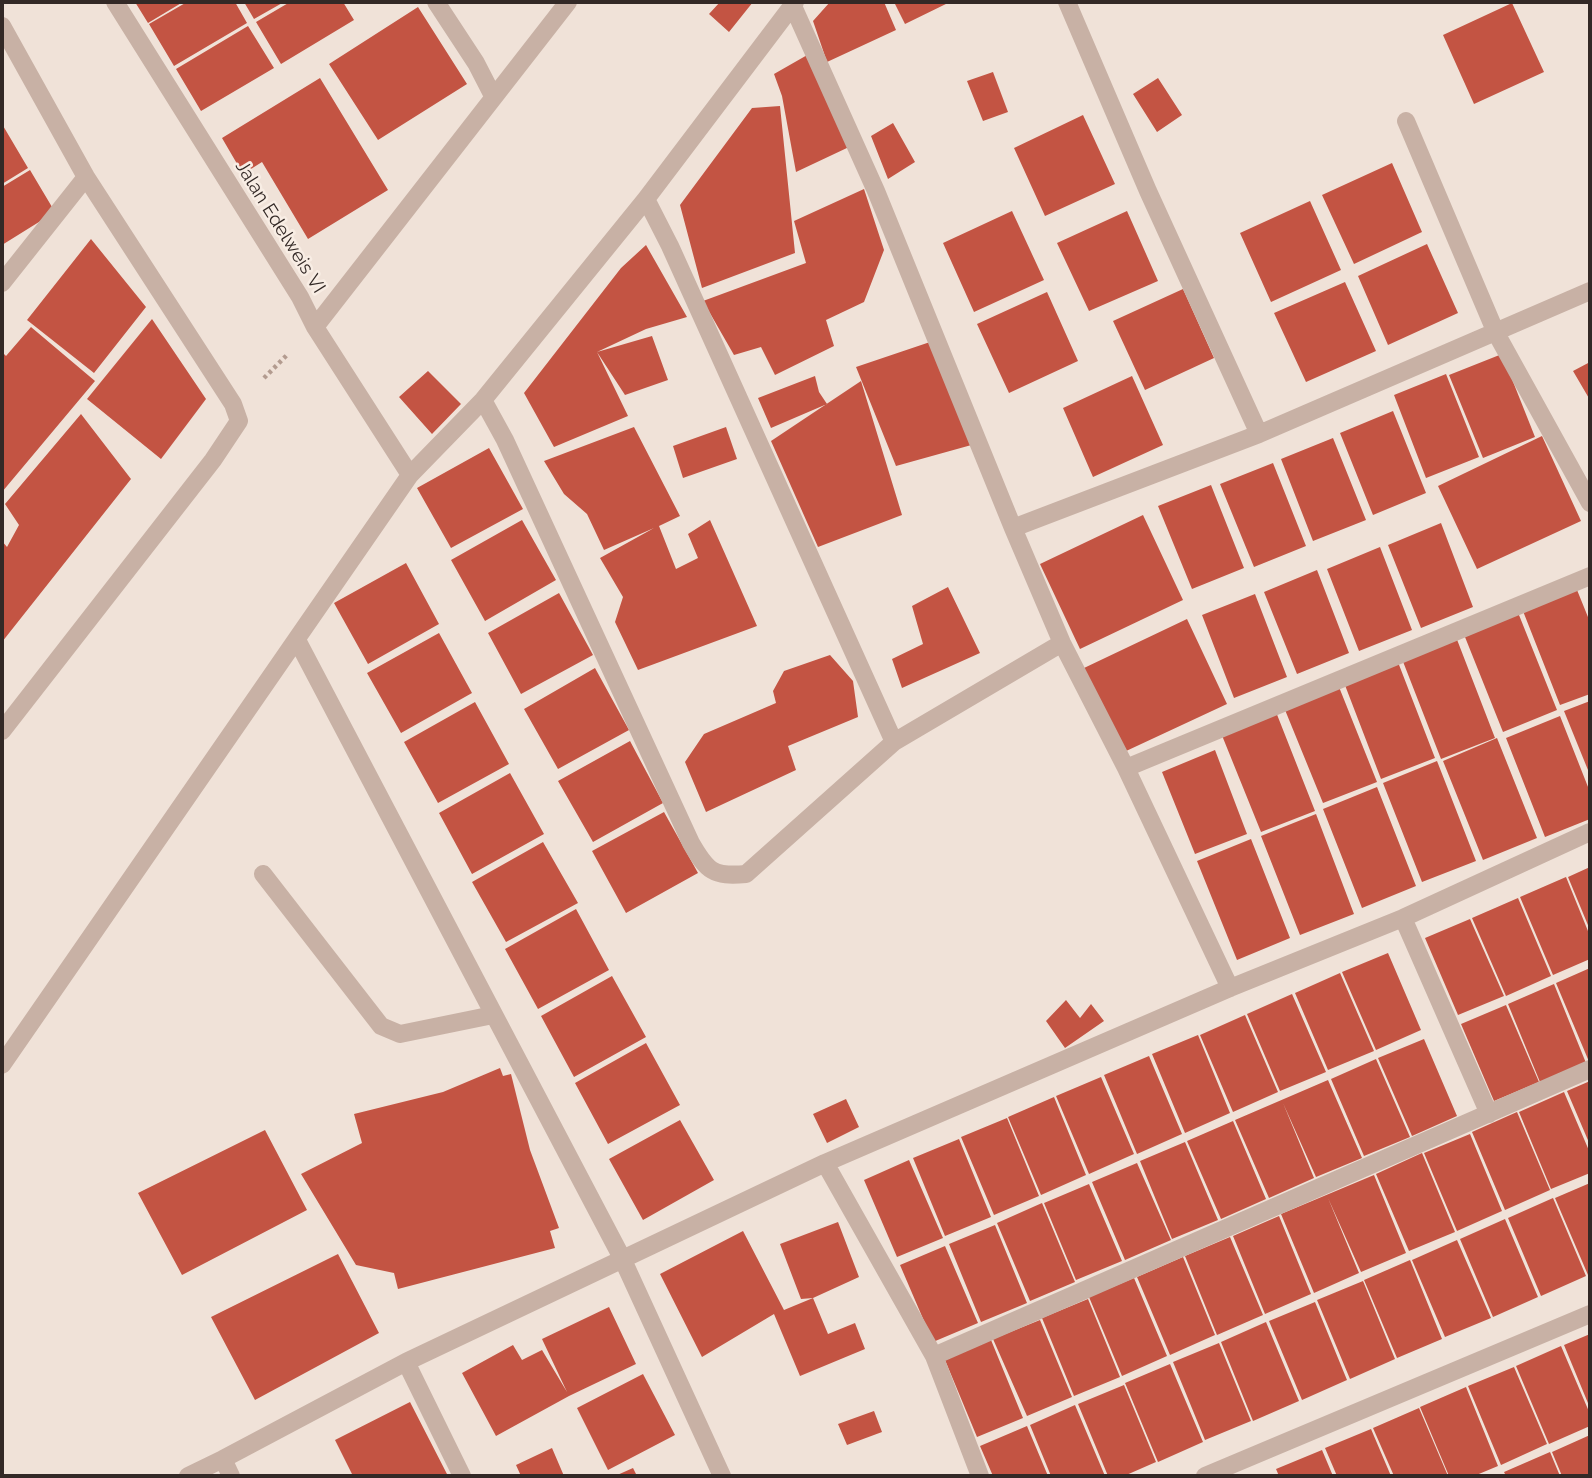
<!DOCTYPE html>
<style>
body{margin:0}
#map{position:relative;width:1592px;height:1478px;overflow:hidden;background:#f0e2d8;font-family:Raleway,sans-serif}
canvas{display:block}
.frame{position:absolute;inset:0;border:4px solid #332926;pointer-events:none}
</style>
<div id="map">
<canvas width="1592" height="1478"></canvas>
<div class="frame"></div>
</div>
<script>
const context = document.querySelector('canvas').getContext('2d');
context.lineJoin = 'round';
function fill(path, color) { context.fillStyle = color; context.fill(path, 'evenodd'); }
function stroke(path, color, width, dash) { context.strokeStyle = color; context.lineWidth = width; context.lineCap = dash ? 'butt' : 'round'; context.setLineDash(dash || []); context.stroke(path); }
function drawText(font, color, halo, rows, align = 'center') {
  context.font = font + ' Raleway,sans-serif'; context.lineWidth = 5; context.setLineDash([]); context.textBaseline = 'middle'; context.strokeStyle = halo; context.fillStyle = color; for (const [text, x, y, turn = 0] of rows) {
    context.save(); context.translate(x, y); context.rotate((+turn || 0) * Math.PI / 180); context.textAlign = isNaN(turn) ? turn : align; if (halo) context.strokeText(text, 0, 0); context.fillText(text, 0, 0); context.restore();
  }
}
fill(new Path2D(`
 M135 2H183L148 23Z
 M187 2H235L247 23 174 66 149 24Z
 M244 2H284L254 19Z
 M290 2H343L354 20 281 64 256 22Z
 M720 2H753L729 32 709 14Z
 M830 2H884L896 30 827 62 813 21Z
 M894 2H950L905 24Z
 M1512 3 1544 72 1474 104 1443 35Z
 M418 7 467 84 378 140 329 64Z
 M248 26 274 68 201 111 176 69Z
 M809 54 849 147 796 172 782 96 774 74Z
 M993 72 1008 112 983 121 967 81Z
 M320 78 388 190 308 239 262 162 243 174 222 138Z
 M1158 78 1182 115 1157 132 1133 94Z
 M780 106 795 253 702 288 680 205 752 108Z
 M1083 115 1115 184 1045 216 1014 148Z
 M893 123 915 162 888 179 871 136Z
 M2 124 28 168 2 184Z
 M1392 163 1422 232 1354 264 1322 195Z
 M30 170 55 212 2 245V187Z
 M864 189 884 250 864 302 826 320 834 346 775 375 761 347 734 355 703 301 806 263 794 221Z
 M1310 201 1341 270 1271 302 1240 233Z
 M1012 211 1044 280 974 312 943 243Z
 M1127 211 1158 281 1089 311 1057 243Z
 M91 239 146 307 94 373 27 320Z
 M1427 244 1458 313 1388 345 1358 276Z
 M646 245 687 317 646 329 597 352 652 336 668 380 625 395 597 352 628 416 554 447 524 393 621 268Z
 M1345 282 1376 351 1306 382 1274 313Z
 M1183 289 1214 358 1145 390 1113 321Z
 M1047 292 1078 361 1009 393 977 324Z
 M152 319 206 399 161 459 87 399Z
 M31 327 95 381 2 492V352L6 356Z
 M933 341 975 444 896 466 856 367Z
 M1502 354 1535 437 1483 458 1449 375Z
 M1590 362V400L1573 371Z
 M428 371 461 404 432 434 399 397Z
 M1446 374 1479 457 1426 478 1394 395Z
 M815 376 819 392 827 404 771 428 758 398Z
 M1132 376 1163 445 1093 477 1063 408Z
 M861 381 902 515 818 547 771 441Z
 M1393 411 1426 493 1373 515 1340 433Z
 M81 414 131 479 2 642V541L7 547 19 525 5 504Z
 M634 427 680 516 659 526 676 569 698 558 688 534 710 520 757 626 638 670 615 622 623 597 600 558 654 528 604 550 587 514 564 494 544 461Z
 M726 427 737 459 683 478 673 446Z
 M1542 436 1581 521 1477 569 1438 486Z
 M1333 438 1366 520 1313 541 1281 459Z
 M489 448 523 509 451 548 417 488Z
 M1273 463 1306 546 1254 567 1220 484Z
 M1211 485 1244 568 1192 589 1158 506Z
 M1143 515 1183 600 1080 649 1040 564Z
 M522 520 556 580 485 621 451 560Z
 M1441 523 1473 607 1421 628 1388 545Z
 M1380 547 1412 630 1359 651 1327 569Z
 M406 563 439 624 368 664 334 603Z
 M1317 570 1349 653 1297 674 1264 592Z
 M1575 585 1590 622V694L1560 705 1521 606Z
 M948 587 980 653 902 688 892 659 923 644 912 606Z
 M559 593 593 655 521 694 488 633Z
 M1255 594 1287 677 1234 698 1202 615Z
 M1517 610 1557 710 1503 732 1463 632Z
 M1187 619 1227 704 1124 752 1084 668Z
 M439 633 472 693 401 733 367 673Z
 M1456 637 1495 738 1441 759 1402 659Z
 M830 655 853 681 858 717 788 746 796 770 706 812 685 762 704 734 776 703 773 691 784 671Z
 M1396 657 1435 758 1381 779 1343 680Z
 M595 668 629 730 558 769 524 709Z
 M1337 682 1377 782 1323 803 1283 705Z
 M1590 701V775L1564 711Z
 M475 702 509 764 438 803 404 742Z
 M1276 712 1315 811 1261 832 1221 733Z
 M1560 716 1590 792V819L1545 837 1506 738Z
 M1497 738 1537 838 1483 860 1443 761Z
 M630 741 663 803 593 842 558 781Z
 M1215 750 1247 834 1195 854 1162 772Z
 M1437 761 1476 861 1422 882 1383 783Z
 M510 773 544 834 472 874 439 813Z
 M1377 787 1416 886 1362 908 1323 809Z
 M664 812 698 873 626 913 592 851Z
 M1316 814 1354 914 1300 935 1261 836Z
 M1251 839 1290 938 1237 960 1197 861Z
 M543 842 578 903 506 942 472 882Z
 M1590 867V930L1568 877Z
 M1566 877 1590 936V959L1553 975 1520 897Z
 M1518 898 1551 976 1506 996 1472 918Z
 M576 909 609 970 538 1009 505 949Z
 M1470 919 1504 996 1458 1015 1425 938Z
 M1388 953 1421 1030 1376 1050 1342 972Z
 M1590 968V1064L1556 983Z
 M1340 973 1374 1051 1328 1070 1295 993Z
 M612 976 646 1037 574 1077 541 1016Z
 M1554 984 1586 1063 1540 1082 1508 1004Z
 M1292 994 1326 1072 1280 1091 1247 1014Z
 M1066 1000 1080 1018 1091 1004 1104 1021 1065 1048 1046 1021Z
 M1506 1005 1539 1082 1494 1101 1461 1024Z
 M1245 1015 1278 1092 1233 1112 1200 1035Z
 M1198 1035 1230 1113 1185 1133 1152 1054Z
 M1424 1039 1457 1116 1412 1136 1378 1058Z
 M646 1043 680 1105 608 1144 575 1083Z
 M1149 1056 1182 1134 1137 1154 1104 1075Z
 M1376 1059 1410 1137 1364 1156 1331 1079Z
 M500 1068 503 1076 511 1074 530 1150 559 1228 550 1231 555 1248 398 1289 394 1273 356 1265 301 1174 362 1143 354 1114 443 1092Z
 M1101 1077 1134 1154 1089 1174 1056 1096Z
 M1328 1080 1362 1158 1316 1177 1283 1103 1314 1178 1269 1198 1235 1120Z
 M1590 1081V1145L1567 1091Z
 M1564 1092 1590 1153V1173L1551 1189 1519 1112Z
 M1054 1097 1086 1175 1041 1195 1008 1117Z
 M846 1099 859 1127 827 1143 813 1114Z
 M1517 1112 1550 1190 1505 1210 1472 1132Z
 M1007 1118 1039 1196 994 1215 961 1137Z
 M680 1120 714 1180 643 1220 609 1159Z
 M1233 1121 1266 1199 1221 1219 1187 1141Z
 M265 1130 307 1210 182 1275 138 1193Z
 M1470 1134 1502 1211 1457 1231 1424 1153Z
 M959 1139 991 1217 945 1236 913 1158Z
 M1185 1142 1218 1220 1172 1239 1140 1161Z
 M1422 1153 1455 1232 1409 1251 1376 1174Z
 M909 1160 943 1238 897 1257 864 1180Z
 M1137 1163 1171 1240 1125 1260 1092 1182Z
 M1374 1175 1406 1253 1361 1272 1328 1198 1359 1273 1314 1293 1281 1214Z
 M1590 1183V1274L1588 1275 1555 1198Z
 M1089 1184 1122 1261 1076 1280 1044 1203Z
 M1553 1198 1586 1276 1541 1296 1508 1218Z
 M1042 1203 1075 1282 1030 1301 997 1223Z
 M1279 1216 1311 1294 1265 1314 1233 1236Z
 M1505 1219 1538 1297 1493 1317 1460 1239Z
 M838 1222 859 1277 813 1298 801 1299 780 1244Z
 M995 1225 1027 1303 981 1322 949 1244Z
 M743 1231 784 1310 813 1298 828 1334 855 1323 865 1349 800 1376 774 1314 702 1357 660 1274Z
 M1230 1237 1263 1315 1217 1335 1185 1256Z
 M1457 1240 1491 1318 1445 1337 1412 1260Z
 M945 1246 978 1323 933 1342 900 1265Z
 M338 1254 379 1333 255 1400 211 1317Z
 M1183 1257 1215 1335 1170 1355 1137 1277Z
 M1410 1260 1442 1339 1397 1358 1364 1280Z
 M1134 1278 1167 1356 1122 1376 1089 1297Z
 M1363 1281 1395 1359 1350 1379 1317 1300Z
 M1088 1299 1120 1377 1074 1396 1042 1318Z
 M1315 1302 1347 1380 1302 1400 1269 1321Z
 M609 1307 636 1364 569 1396 496 1436 462 1373 513 1345 522 1360 542 1350 567 1392 542 1339Z
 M1040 1320 1072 1397 1027 1416 993 1339Z
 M1266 1322 1299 1401 1253 1421 1221 1342Z
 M1590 1334V1408L1564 1345Z
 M991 1340 1023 1418 977 1437 945 1360Z
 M1219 1343 1251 1421 1205 1440 1173 1362Z
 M1561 1346 1590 1414V1426L1549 1444 1516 1366Z
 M1170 1364 1203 1442 1158 1462 1125 1383Z
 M1514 1367 1547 1444 1501 1465 1468 1386Z
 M643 1374 675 1435 608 1470 577 1408Z
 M1124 1385 1156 1462 1124 1476H1108L1078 1404Z
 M1466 1387 1498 1466 1474 1476H1449L1420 1407Z
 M410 1402 448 1476H353L335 1440Z
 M1075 1405 1105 1476H1051L1030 1425Z
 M1419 1408 1448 1476H1394L1373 1428Z
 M874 1411 882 1432 847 1445 838 1424Z
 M1027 1426 1048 1476H993L980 1446Z
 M1371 1429 1391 1476H1337L1325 1448Z
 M1590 1435V1476H1562L1552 1452Z
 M552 1448 564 1476H521L516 1465Z
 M1322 1450 1333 1476H1279L1276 1469Z
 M1550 1452 1560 1476H1506L1504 1472Z
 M633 1468 637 1476H615Z`), '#c35443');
stroke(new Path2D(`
 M264 378 287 355`), '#b39b8f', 4.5, [3.5, 3.5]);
stroke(new Path2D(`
 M115 2 300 297 315 327 410 475
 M436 2 476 63 493 96
 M1067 2 1148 191 1259 434
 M792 4 876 191 1013 528 1062 643 1126 768
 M2 26 86 177 233 404 239 421 213 460 2 731
 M1406 121 1496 333 1590 503
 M646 199 670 246 894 742 1062 643
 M2 283 86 177
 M315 327 568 2
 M483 400 505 440 691 843C707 871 713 877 746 874L894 742
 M1013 528 1259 434 1590 291
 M297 640 622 1258 722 1476
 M263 874 381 1026 400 1034 493 1015
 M1403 918 1489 1114
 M1230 988 1126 768 1590 576
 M2 1065 410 475 483 400 646 199 795 2
 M825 1163 934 1356
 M223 1459 406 1362
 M188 1476 223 1459 231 1476
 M462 1476 406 1362 825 1163 1230 988 1403 918 1590 832
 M980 1476 934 1356 1590 1069
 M1205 1476 1590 1314`), '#c8b1a5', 18);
drawText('19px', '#332926', '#f8ede4', [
 ["Jalan Edelweis VI",280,227,58]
]);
</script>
